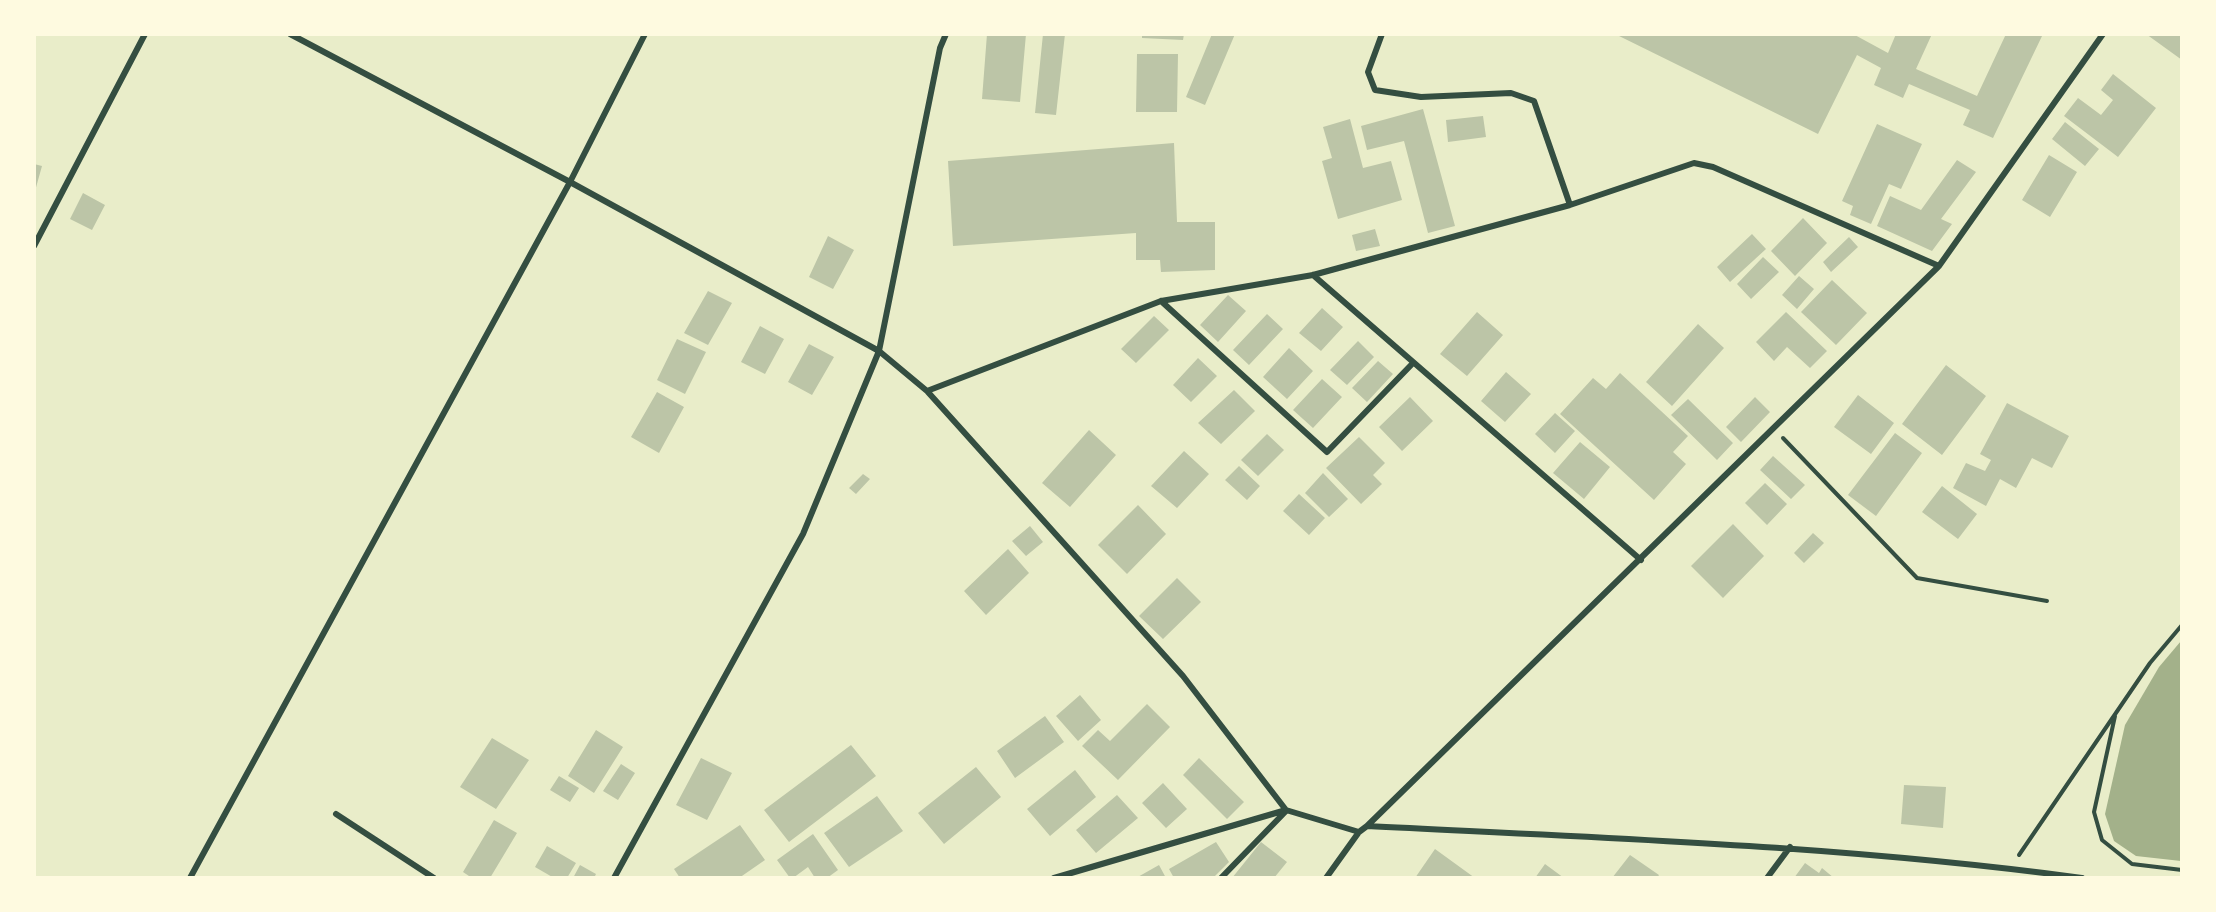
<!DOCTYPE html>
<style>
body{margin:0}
#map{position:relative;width:2216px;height:912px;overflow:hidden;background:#e9edc9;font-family:"DejaVu Sans",sans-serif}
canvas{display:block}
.frame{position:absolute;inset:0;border:36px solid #fefae0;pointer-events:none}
</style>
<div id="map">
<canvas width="2216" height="912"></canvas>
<div class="frame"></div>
</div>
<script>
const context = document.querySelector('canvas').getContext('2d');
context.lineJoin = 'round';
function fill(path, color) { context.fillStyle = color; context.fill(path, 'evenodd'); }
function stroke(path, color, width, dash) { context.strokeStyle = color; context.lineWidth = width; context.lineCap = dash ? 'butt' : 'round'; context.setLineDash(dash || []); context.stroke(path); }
fill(new Path2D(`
 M2181 641V861L2136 856 2114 841 2105 814 2125 725 2159 667Z`), '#a3b18a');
fill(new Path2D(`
 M987 34H1026L1020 102 982 99Z
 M1043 34H1065L1056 115 1035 113Z
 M1142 34H1184L1183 40 1142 38Z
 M1212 34H1235L1205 105 1186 97Z
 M1615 34H1853L1888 53 1896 34H1932L1916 69 1977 96 2006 34H2043L1993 138 1963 125 1970 110 1909 84 1903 98 1874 85 1881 68 1857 55 1818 134Z
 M2146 34H2182V60Z
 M1137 54H1178L1177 112H1136Z
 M2113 74 2156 108 2118 157 2064 116 2078 98 2101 115 2113 100 2101 90Z
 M1423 109 1455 226 1428 233 1404 141 1367 150 1361 126Z
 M1483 116 1486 137 1448 142 1446 120Z
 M1350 119 1363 168 1391 161 1402 200 1338 219 1322 161 1332 158 1323 127Z
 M2065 122 2099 149 2085 166 2052 139Z
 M1877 124 1922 144 1901 189 1889 184 1871 224 1850 215 1853 206 1842 201Z
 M1174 143 1177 222H1215V270L1161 272 1160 260H1136V233L953 246 948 161Z
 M2049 155 2077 172 2050 217 2022 200Z
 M1957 160 1976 172 1941 219 1952 224 1932 251 1877 226 1890 196 1921 210Z
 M34 164 42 166 35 191H34Z
 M83 193 105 205 92 230 70 219Z
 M1803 218 1827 243 1795 276 1771 251Z
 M1375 229 1380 246 1356 251 1352 235Z
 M1752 234 1766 249 1730 282 1717 267Z
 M828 236 854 250 833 289 809 277Z
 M1849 237 1858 247 1831 272 1823 262Z
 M1763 257 1779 272 1751 299 1737 284Z
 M1799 276 1814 289 1797 309 1782 295Z
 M1832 280 1867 313 1836 345 1801 312Z
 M708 291 732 303 708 345 684 333Z
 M1228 295 1246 311 1218 342 1200 325Z
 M1322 308 1343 327 1321 351 1299 333Z
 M1477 312 1503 335 1467 376 1440 354Z
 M1786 312 1827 351 1810 368 1787 347 1774 361 1756 342Z
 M1267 314 1283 329 1249 365 1233 350Z
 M1154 316 1169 330 1136 363 1121 349Z
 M1698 324 1724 348 1672 406 1646 382Z
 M760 326 784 339 765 374 741 362Z
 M677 339 706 352 685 394 657 380Z
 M1358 341 1374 357 1347 385 1330 370Z
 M809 344 834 357 812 395 788 382Z
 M1289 348 1313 371 1287 399 1263 377Z
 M1198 358 1217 376 1191 402 1173 385Z
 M1378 361 1393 374 1367 402 1352 388Z
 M1946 365 1986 396 1942 455 1902 424Z
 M1506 372 1531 394 1505 422 1481 401Z
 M1620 373 1688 436 1673 452 1686 464 1654 500 1560 414 1593 378 1606 389Z
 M1322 379 1342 397 1313 428 1293 410Z
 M1234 390 1255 411 1221 444 1198 423Z
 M657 392 684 407 659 453 631 437Z
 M1858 395 1894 423 1871 454 1834 427Z
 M1410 397 1433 421 1402 451 1379 427Z
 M1755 397 1770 412 1741 442 1726 427Z
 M1688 399 1733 443 1717 460 1671 415Z
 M2007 403 2069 436 2052 468 2032 458 2016 488 2000 479 1986 506 1953 488 1966 463 1985 471 1991 460 1980 454Z
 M1555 413 1575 431 1555 453 1535 434Z
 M1089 430 1116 455 1070 507 1042 483Z
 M1895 433 1922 453 1876 516 1848 495Z
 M1267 434 1284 450 1258 476 1241 460Z
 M1359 437 1385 463 1373 475 1382 484 1361 504 1326 468Z
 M1580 442 1610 467 1584 499 1553 473Z
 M1184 451 1209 474 1177 508 1151 486Z
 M1773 456 1805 485 1791 499 1760 470Z
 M1239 466 1260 486 1247 500 1225 480Z
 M1323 473 1348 499 1329 517 1305 493Z
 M863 474 870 479 856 494 849 488Z
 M1765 483 1787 504 1767 525 1745 503Z
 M1942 486 1977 514 1958 539 1922 512Z
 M1299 494 1325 518 1309 535 1283 511Z
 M1138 505 1166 534 1127 574 1098 545Z
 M1733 524 1764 556 1723 598 1691 566Z
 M1030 526 1043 542 1026 556 1012 541Z
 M1813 533 1824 543 1804 563 1794 553Z
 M1008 549 1029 573 986 615 964 591Z
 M1177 578 1201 602 1163 639 1139 616Z
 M1080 695 1101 720 1078 741 1056 716Z
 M1147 704 1170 727 1118 780 1082 746 1098 730 1110 741Z
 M1045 716 1064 742 1015 778 997 751Z
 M596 730 623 747 594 793 568 776Z
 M492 738 529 760 496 809 460 787Z
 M851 745 876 776 789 842 764 810Z
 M701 758 732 773 707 820 676 805Z
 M1199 758 1244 802 1227 819 1183 775Z
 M621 764 635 773 618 800 603 791Z
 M976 767 1001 797 944 844 918 813Z
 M1075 770 1096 797 1050 836 1027 809Z
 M559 776 579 788 570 802 550 790Z
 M1163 783 1187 809 1166 828 1142 803Z
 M1904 785 1946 787 1943 828 1901 824Z
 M1117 795 1138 818 1096 853 1076 830Z
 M877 796 903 831 849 867 824 833Z
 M494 820 517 833 490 878H472L463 872Z
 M740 825 765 860 739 878H680L674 869Z
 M813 834 838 870 827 878H815L808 867 793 878H790L777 860Z
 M1216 842 1229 862 1213 878H1174L1169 869Z
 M1261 842 1287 862 1274 878H1232Z
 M547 846 576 863 567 878H554L535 867Z
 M1435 849 1475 878H1415Z
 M1630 855 1659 875 1657 878H1612Z
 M1805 863 1819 873 1822 868 1834 878H1794Z
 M1545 864 1564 878H1535Z
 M580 865 596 874 594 878H573Z
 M1159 865 1166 878H1136Z`), '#bcc5a7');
stroke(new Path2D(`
 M1783 438 1917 578 2047 601
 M2115 716 2094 812 2102 840 2132 864 2182 870
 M2019 855 2150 663 2182 625`), '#344e41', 4);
stroke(new Path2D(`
 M290 34 570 182 879 351 940 48 946 34
 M1382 34 1368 72 1375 90 1421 97 1511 93 1534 101 1570 205
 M34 246 145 34
 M1313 275 1641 560
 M1161 301 1327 452 1413 363
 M927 391 1161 301 1313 275 1570 205 1694 163 1713 167 1939 266
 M336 814 434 878
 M1367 826C1606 838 1845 846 2082 878
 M190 878 570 182 645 34
 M614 878 803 534 879 351 927 391 1183 676 1286 810
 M1054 878 1286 810 1359 832
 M1221 878 1286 811
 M1326 878 1359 832 1367 826 1939 266 2103 34
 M1767 878 1790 847`), '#344e41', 6);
</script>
